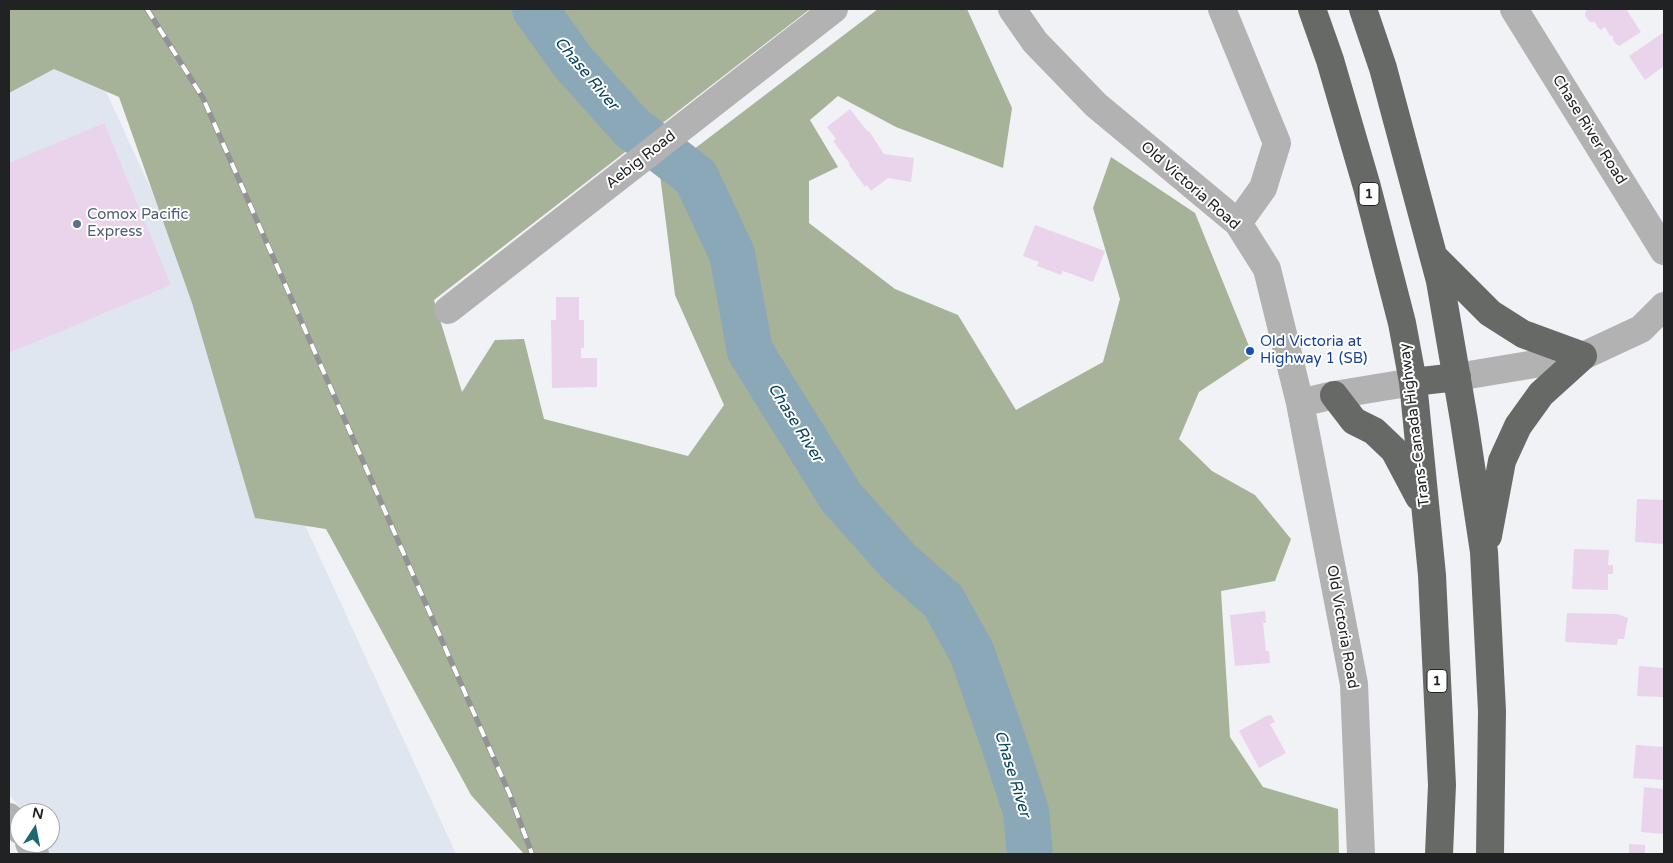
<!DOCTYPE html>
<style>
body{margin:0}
#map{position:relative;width:1673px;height:863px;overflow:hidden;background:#f0f2f5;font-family:"Varela Round",sans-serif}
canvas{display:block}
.frame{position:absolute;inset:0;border:10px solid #212223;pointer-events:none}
.north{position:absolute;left:10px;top:803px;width:50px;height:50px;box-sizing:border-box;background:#fff;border:1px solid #a6a7a7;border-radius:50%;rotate:11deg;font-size:14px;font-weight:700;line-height:20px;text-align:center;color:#212223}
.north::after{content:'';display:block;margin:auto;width:18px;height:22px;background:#1d6872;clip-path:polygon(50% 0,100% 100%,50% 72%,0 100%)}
</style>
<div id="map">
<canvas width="1673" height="863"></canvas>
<div class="frame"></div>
<div class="north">N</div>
</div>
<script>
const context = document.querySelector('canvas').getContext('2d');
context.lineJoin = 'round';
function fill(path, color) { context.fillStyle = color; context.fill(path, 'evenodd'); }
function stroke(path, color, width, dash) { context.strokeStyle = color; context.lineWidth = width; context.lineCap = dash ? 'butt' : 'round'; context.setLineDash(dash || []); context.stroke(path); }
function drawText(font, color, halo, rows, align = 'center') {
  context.font = font + ' "Varela Round",sans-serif'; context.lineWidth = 4; context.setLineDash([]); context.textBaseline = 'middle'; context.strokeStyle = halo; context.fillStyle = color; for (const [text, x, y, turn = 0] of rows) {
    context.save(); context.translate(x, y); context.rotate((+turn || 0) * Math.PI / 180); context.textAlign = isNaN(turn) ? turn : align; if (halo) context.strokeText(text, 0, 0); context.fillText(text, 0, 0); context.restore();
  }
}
fill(new Path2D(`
 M81 37 456 854H50L45 843H50V813H24L9 794V76Z`), '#dfe6ef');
fill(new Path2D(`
 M9 9H810L434 300 462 392 495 340 524 339 544 419 688 456 724 405 675 295 660 175 878 9H967L1012 108 1003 168 896 127 838 96 810 120 838 167 809 181V223L895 289 958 315 1016 410 1103 362 1120 299 1093 208 1111 157 1195 213 1253 356 1199 392 1179 439 1212 471 1255 495 1291 539 1275 581 1221 591 1230 737 1263 787 1338 809 1339 854H524L471 795 326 529 255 518 192 303 119 97 54 69 9 93Z`), '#a6b398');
stroke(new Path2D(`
 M535 9 572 61 631 127 696 177 732 254 750 351 841 497 899 562 943 601 972 653 1003 741 1026 811 1030 854`), '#8aa8b8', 46);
fill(new Path2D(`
 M1586 9H1626L1641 32 1619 46 1615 43 1613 40V37L1612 35 1610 36 1605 27 1601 30 1598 28 1595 22H1590L1585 16Z
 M1664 32V66L1645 80 1629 56Z
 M850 109 868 132 869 131 884 154 914 158 911 182 888 178 871 191 867 185 865 187 849 165 850 164 833 141 836 139 827 127Z
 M104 123 171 285 9 353V163Z
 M1035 225 1105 251 1093 282 1063 271 1061 275 1037 266 1039 262 1023 256Z
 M556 297H579V320H584V348H581V358H597V387L552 388 551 320H556Z
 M1637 499 1664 500V544L1635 542Z
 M1574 549 1609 550 1608 565H1613V574H1608V590L1572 589Z
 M1265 611 1266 623H1263L1266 651H1269L1270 663 1235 666 1230 615Z
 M1567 613 1618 614 1628 618 1624 639H1618L1617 645 1565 642Z
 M1639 666 1664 668V697L1637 696Z
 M1271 715 1275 722 1270 724 1286 753 1259 768 1239 731 1266 716Z
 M1636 745 1664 747V780L1633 778Z
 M1644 787 1664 789V834L1641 832Z
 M1629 844 1645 845V854H1629Z`), '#ead4ec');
stroke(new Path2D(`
 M1012 9 1035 42 1096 105 1238 223 1267 269 1300 403 1334 395 1413 382
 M1222 9 1277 143 1263 188 1238 223
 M1514 9 1664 251
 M448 310 834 9
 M1457 377 1583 356 1641 329 1664 306
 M1300 403 1354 684 1361 854
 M9 817 20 830
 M29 843 35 854`), '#b1b2b1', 28);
stroke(new Path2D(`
 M1312 9 1330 60 1367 187 1402 323 1413 382 1432 575 1442 785 1439 854
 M1363 9 1383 68 1440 281 1464 420 1484 552 1492 711 1490 854
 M1435 258 1490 313 1523 334 1583 356 1541 394 1518 426 1502 461 1488 536
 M1413 382 1457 377
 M1334 395 1354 421 1374 431 1394 450 1419 497`), '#676967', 28);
const rail = new Path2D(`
 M147 9 203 98 510 795 532 854`);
stroke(rail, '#929396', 5.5);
stroke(rail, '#fff', 4, [11]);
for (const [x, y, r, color] of [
 [77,224,5,"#5c6f8a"],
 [1250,351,5,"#1a4fb4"]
]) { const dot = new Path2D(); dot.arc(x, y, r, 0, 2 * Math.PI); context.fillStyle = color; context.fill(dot); stroke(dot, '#fff', 2); }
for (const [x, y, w] of [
 [1369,194,20],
 [1437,681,20]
]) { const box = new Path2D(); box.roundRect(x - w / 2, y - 11.5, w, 23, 4); context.fillStyle = '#fff'; context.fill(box); stroke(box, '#212223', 1); }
drawText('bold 14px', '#212223', null, [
 ["1",1369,194],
 ["1",1437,681]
]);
drawText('15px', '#212223', '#fff', [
 ["Chase River Road",1589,130,58],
 ["Aebig Road",641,160,-38],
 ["Old Victoria Road",1190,186,41],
 ["Trans-Canada Highway",1415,425,-97],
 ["Old Victoria Road",1342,627,80]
]);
drawText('15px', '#4e5e75', '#fff', [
 ["Comox Pacific",87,215],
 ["Express",87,232]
], 'left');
drawText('15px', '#164399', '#fff', [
 ["Old Victoria at",1260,342],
 ["Highway 1 (SB)",1260,359]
], 'left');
drawText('italic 16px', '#07435c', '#fff', [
 ["Chase River",586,74,50],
 ["Chase River",795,423,58],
 ["Chase River",1012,774,73]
]);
</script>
